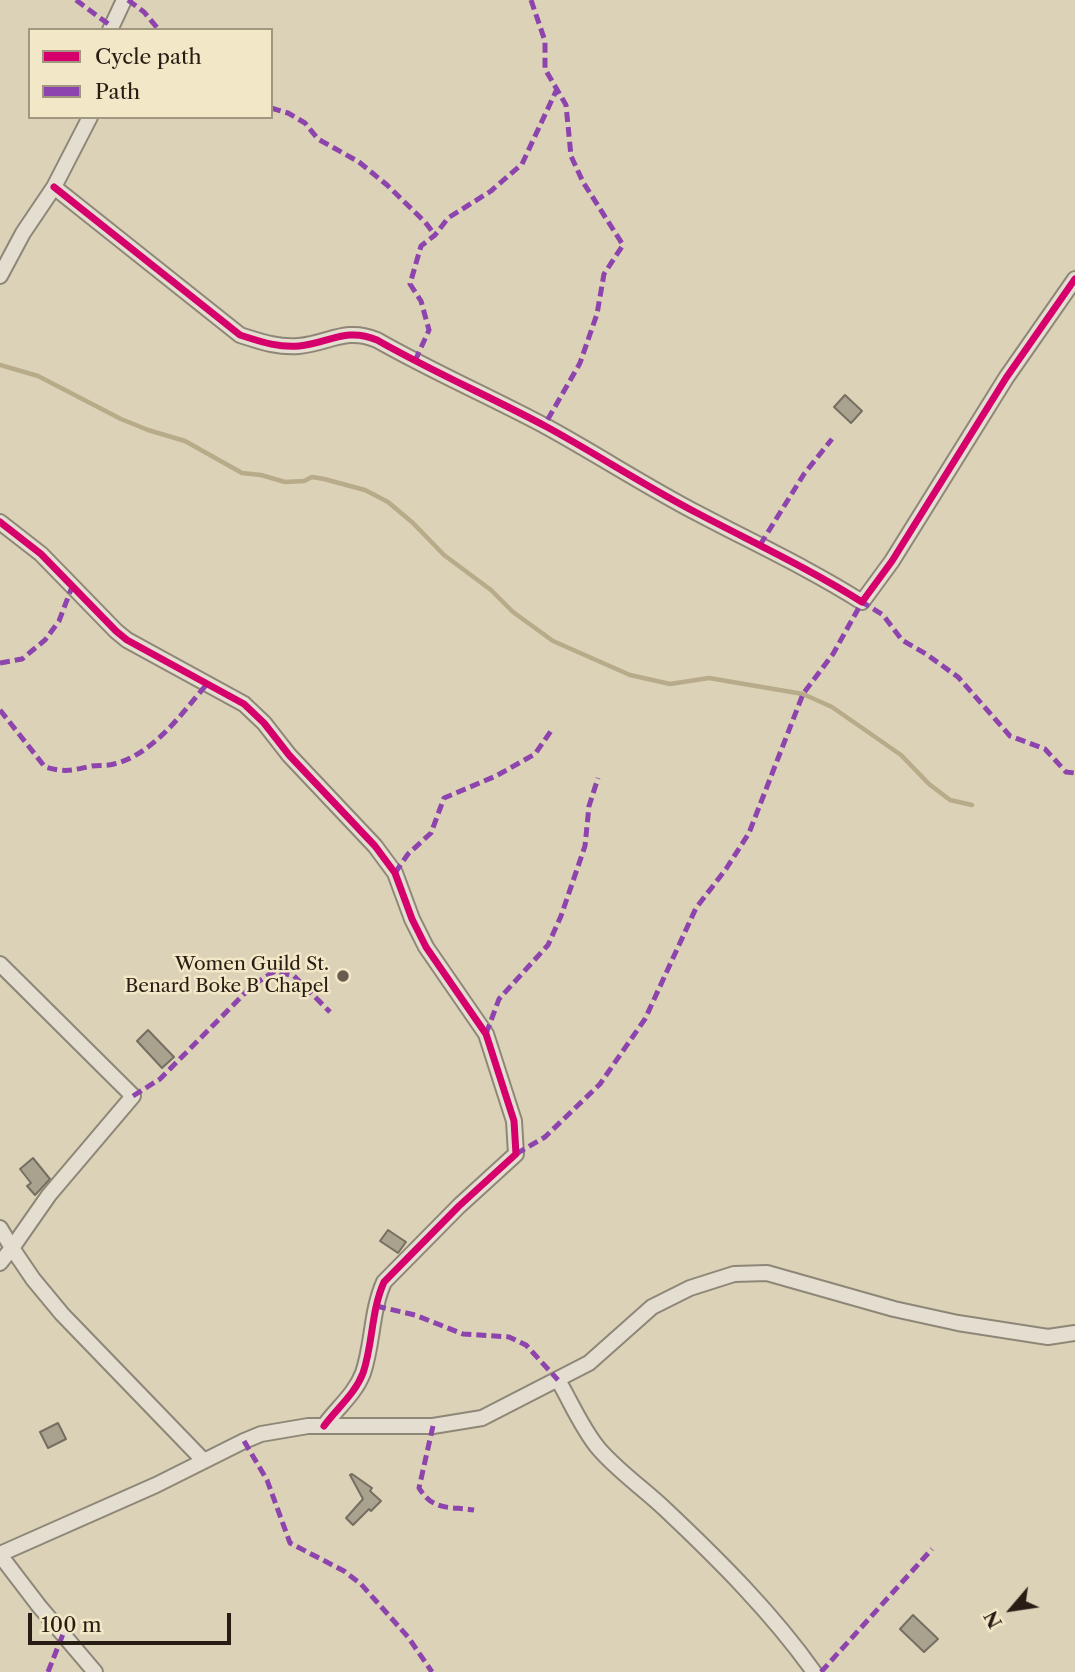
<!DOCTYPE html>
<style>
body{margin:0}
#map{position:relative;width:1075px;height:1672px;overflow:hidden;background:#dcd2b7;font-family:"Libre Caslon Text",serif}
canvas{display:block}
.legend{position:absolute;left:28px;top:28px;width:245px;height:91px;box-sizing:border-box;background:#f2e7c6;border:2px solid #a1967f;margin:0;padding:9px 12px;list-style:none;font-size:21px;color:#281d15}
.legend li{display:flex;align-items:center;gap:14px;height:35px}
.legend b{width:35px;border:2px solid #a1967f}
.north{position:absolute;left:977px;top:1574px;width:70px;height:70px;-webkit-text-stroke:5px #f2e7c6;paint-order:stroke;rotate:241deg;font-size:19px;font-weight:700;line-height:28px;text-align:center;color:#281d15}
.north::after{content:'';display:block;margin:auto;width:24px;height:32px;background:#281d15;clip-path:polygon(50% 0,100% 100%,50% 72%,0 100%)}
.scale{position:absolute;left:28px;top:1613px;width:203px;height:32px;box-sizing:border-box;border:4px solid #281d15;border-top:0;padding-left:9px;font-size:21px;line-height:24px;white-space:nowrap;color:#281d15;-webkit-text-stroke:5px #f2e7c6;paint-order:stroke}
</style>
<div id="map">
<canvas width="1075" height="1672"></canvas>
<ul class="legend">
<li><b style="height:9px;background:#d6006c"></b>Cycle path</li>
<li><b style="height:9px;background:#8e44ad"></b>Path</li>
</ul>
<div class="north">N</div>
<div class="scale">100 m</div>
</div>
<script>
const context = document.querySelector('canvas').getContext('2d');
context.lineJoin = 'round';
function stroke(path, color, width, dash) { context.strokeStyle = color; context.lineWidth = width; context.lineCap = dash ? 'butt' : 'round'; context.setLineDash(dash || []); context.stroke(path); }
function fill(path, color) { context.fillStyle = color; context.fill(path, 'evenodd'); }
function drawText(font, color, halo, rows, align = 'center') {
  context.font = font + ' "Libre Caslon Text",serif'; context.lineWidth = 5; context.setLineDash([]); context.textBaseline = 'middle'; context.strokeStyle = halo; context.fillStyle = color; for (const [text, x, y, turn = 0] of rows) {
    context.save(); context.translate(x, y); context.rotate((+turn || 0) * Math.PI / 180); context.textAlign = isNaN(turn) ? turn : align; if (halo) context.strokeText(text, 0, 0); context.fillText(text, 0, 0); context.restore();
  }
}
stroke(new Path2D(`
 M0 365 38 376 121 419 148 430 185 441 242 473 261 475 285 482 304 481 312 477 324 479 365 490 388 502 413 523 444 555 491 590 513 612 553 641 630 675 670 684 709 678 803 694 832 707 901 755 929 784 950 800 972 805`), '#b8ab8a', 4.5);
const building = new Path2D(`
 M845 395 862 411 851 423 834 407Z
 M148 1030 174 1057 162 1068 137 1041Z
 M33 1158 50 1179 35 1195 27 1186 31 1183 20 1169Z
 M388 1230 406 1242 398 1253 380 1241Z
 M58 1423 66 1439 48 1448 40 1432Z
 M352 1474 372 1488 370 1491 381 1501 371 1511 369 1509 353 1525 346 1518 363 1499 350 1475Z
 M913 1615 938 1639 924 1652 900 1629Z`);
fill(building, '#a9a28f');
stroke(building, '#766f61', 2);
const street = new Path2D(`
 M110 30 124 0
 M54 187 240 335C259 341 278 348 299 346 329 343 346 327 377 340 433 372 491 397 547 427 598 455 647 487 699 514 754 543 810 569 862 602L892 561 1006 378 1075 279
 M0 276 23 233 54 187 90 117
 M0 522 41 554 116 631 127 640 244 704 264 723 289 755 375 846 395 873 412 919 426 947 486 1034 514 1121 516 1154 459 1206 384 1282C371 1311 373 1344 363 1373 355 1394 337 1408 324 1426
 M0 964 133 1096 49 1195 12 1248 33 1279 62 1314 204 1461
 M0 1228 12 1248 0 1263
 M558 1380C571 1402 582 1429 599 1449 619 1472 644 1489 666 1510 719 1560 772 1613 814 1672
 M0 1554 156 1485 244 1441 261 1434 308 1426H433L482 1418 589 1363 652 1307 690 1288 734 1274 767 1273 894 1309 958 1323 1048 1337 1075 1333
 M0 1555 39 1606 95 1672`);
stroke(street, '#8e8778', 18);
stroke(street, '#e3ded0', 14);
stroke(new Path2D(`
 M76 0 111 26
 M128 0 144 12 159 30
 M531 0 545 41V69L566 105 571 156 583 182 623 245 604 274 597 314 580 363 544 426
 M271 108 288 113 305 123 318 139 359 162 387 185 425 222 435 235
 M415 361 429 330 421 301 410 284 421 246 435 235 448 218 491 191 522 164 557 89
 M760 545 804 474 832 439
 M0 663 22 659 45 640 59 621 72 587
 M0 710 45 767C66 773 72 770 92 766 99 765 107 766 114 764 154 754 182 713 207 684
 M395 873 408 854 431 833 444 798 496 776 535 754 553 728
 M486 1034 499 999 548 945 561 916 585 846 589 806 598 778
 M133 1096 160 1079 253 985 275 971 294 976 330 1012
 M516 1154 545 1137 600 1084 645 1019 696 908 726 869 749 833 803 694 833 654 862 602 883 615 902 640 926 654 958 677 1010 736 1045 749 1066 772 1075 773
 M376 1306 415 1315 463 1334 509 1337 526 1345 558 1380
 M433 1426 419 1488C434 1512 450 1506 474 1510
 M244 1441 267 1480 290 1543 344 1571 361 1584 408 1637 432 1672
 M48 1672 63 1634
 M821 1672 932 1549`), '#8e44ad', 5, [10, 5]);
stroke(new Path2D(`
 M54 187 240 335C259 341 278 348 299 346 329 343 346 327 377 340 433 372 491 397 547 427 598 455 647 487 699 514 754 543 810 569 862 602L892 561 1006 378 1075 279
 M0 522 41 554 116 631 127 640 244 704 264 723 289 755 375 846 395 873 412 919 426 947 486 1034 514 1121 516 1154 459 1206 384 1282C371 1311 373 1344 363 1373 355 1394 337 1408 324 1426`), '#d6006c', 7);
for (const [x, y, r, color] of [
 [343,976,7,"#675c4e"]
]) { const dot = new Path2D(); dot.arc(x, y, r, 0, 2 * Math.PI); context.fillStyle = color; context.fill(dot); stroke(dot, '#f2e7c6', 2.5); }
drawText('19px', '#281d15', '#f2e7c6', [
 ["Women Guild St.",329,965],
 ["Benard Boke B Chapel",329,987]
], 'right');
</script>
